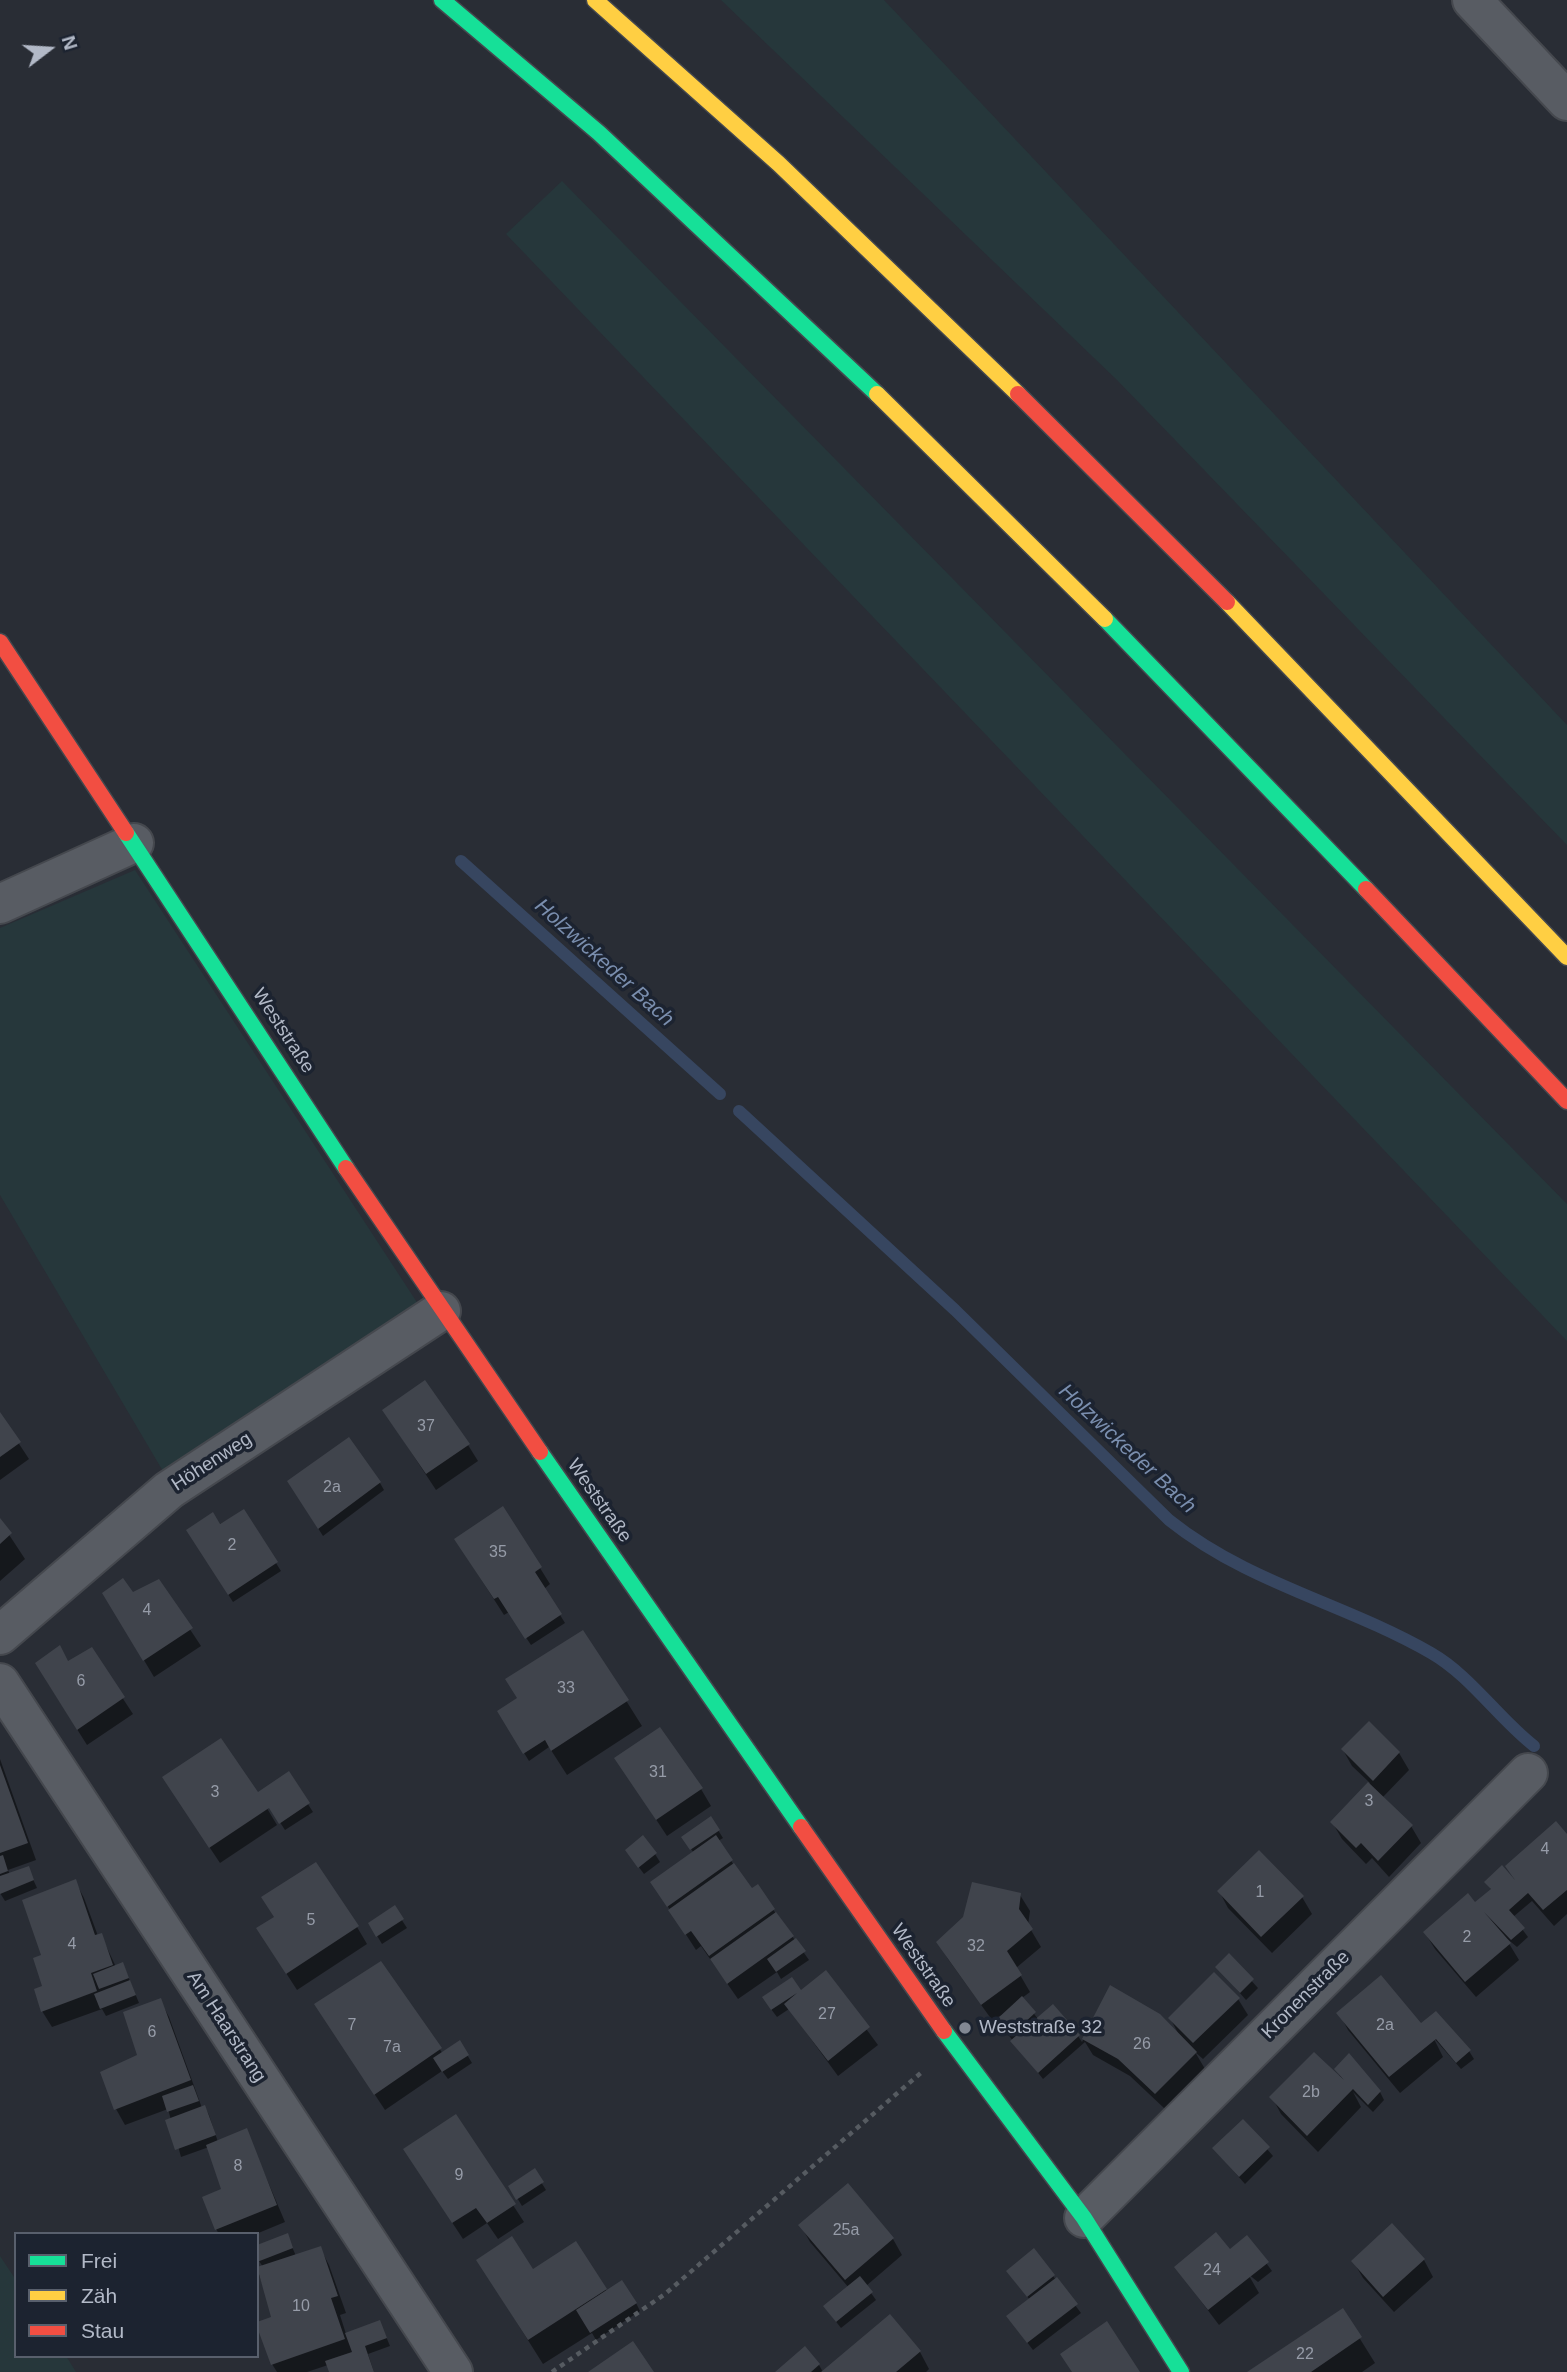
<!DOCTYPE html>
<meta charset="utf-8">
<style>
body{margin:0}
#map{position:relative;width:1567px;height:2372px;overflow:hidden;background:#292d35;font-family:Arial,sans-serif}
canvas{display:block}
.legend{position:absolute;left:14px;top:2232px;width:245px;height:126px;box-sizing:border-box;background:#1c2330;border:2px solid #585f6c;margin:0;padding:9px 12px;list-style:none;font-size:21px;color:#b2b9c7}
.legend li{display:flex;align-items:center;gap:14px;height:35px}
.legend b{width:35px;border:2px solid #585f6c}
.north{position:absolute;left:14px;top:14px;width:70px;height:70px;-webkit-text-stroke:5px #1c2330;paint-order:stroke;rotate:73deg;font-size:19px;font-weight:700;line-height:28px;text-align:center;color:#b2b9c7}
.north::after{content:'';display:block;margin:auto;width:24px;height:32px;background:#b2b9c7;clip-path:polygon(50% 0,100% 100%,50% 72%,0 100%)}
</style>
<div id="map">
<canvas width="1567" height="2372"></canvas>
<ul class="legend">
<li><b style="height:9px;background:#16e098"></b>Frei</li>
<li><b style="height:9px;background:#ffcf43"></b>Zäh</li>
<li><b style="height:9px;background:#f24e42"></b>Stau</li>
</ul>
<div class="north">N</div>
</div>
<script>
const context = document.querySelector('canvas').getContext('2d');
context.lineJoin = 'round';
function fill(path, color) { context.fillStyle = color; context.fill(path, 'evenodd'); }
function stroke(path, color, width, dash) { context.strokeStyle = color; context.lineWidth = width; context.lineCap = dash ? 'butt' : 'round'; context.setLineDash(dash || []); context.stroke(path); }
function drawText(font, color, halo, rows, align = 'center') {
  context.font = font + ' Arial,sans-serif'; context.lineWidth = 7; context.setLineDash([]); context.textBaseline = 'middle'; context.strokeStyle = halo; context.fillStyle = color; for (const [text, x, y, turn = 0] of rows) {
    context.save(); context.translate(x, y); context.rotate((+turn || 0) * Math.PI / 180); context.textAlign = isNaN(turn) ? turn : align; if (halo) context.strokeText(text, 0, 0); context.fillText(text, 0, 0); context.restore();
  }
}
fill(new Path2D(`
 M721 0H884L1567 725V845L1117 380Z
 M562 181 1567 1204V1341L506 234Z
 M135 870 422 1310 167 1478 0 1195V928Z
 M0 2256 16 2280V2356H66L76 2372H0Z`), '#26373b');
fill(new Path2D(`
 M384 1411 468 1445 478 1461 436 1490Z
 M0 1415 29 1459 0 1480Z
 M380 1483 384 1490 323 1536 293 1489Z
 M503 1509 550 1584 544 1589 565 1623 531 1645 509 1612 504 1615 466 1556Z
 M243 1511 281 1571 233 1602 193 1539Z
 M0 1521 25 1559 0 1581Z
 M158 1581 201 1646 154 1677 104 1593 132 1594Z
 M583 1632 642 1726 567 1775 549 1747 529 1761 499 1712 519 1699Z
 M91 1650 133 1714 87 1745 46 1680Z
 M1369 1724 1399 1753 1409 1770 1382 1798 1411 1826 1421 1843 1389 1877 1372 1858 1366 1864 1342 1839 1332 1822 1370 1783 1352 1766 1343 1750Z
 M0 1759 36 1860 8 1870 10 1875 28 1868 37 1888 5 1901 0 1893Z
 M616 1759 701 1789 711 1806 667 1836Z
 M288 1773 313 1812 285 1830 268 1804 265 1805 277 1825 220 1863 174 1794 265 1805Z
 M711 1819 723 1838 718 1841 751 1891 757 1887 809 1960 781 1979 777 1972 738 1999 701 1946 696 1950 652 1882 694 1853 688 1845Z
 M1567 1836V1914L1554 1926 1532 1901 1513 1917 1528 1937 1517 1947 1505 1937 1519 1960 1476 1997 1435 1949 1425 1933 1481 1912 1492 1891 1487 1882 1512 1879Z
 M655 1854 660 1862 644 1874 632 1858Z
 M75 1881 84 1898 98 1936 101 1935 116 1967 123 1964 139 2003 106 2016 102 2009 52 2027 42 2011 43 1956Z
 M1219 1891 1302 1897 1312 1914 1272 1953 1228 1908Z
 M1020 1895 1030 1911 1028 1925 1041 1947 1016 1968 1030 1992 1022 1998 1038 2019 1078 2036 1082 2042 1111 1987 1179 2035 1170 2018 1238 1999 1248 2015 1203 2059 1195 2052 1205 2069 1165 2109 1130 2076 1093 2055 1085 2042 1043 2079 1003 2028 1004 2014 992 2020 948 1959 938 1943Z
 M394 1908 407 1928 382 1944 370 1924Z
 M276 1918 357 1927 367 1944 297 1990 268 1945Z
 M1229 1956 1258 1988 1246 2000 1217 1967Z
 M381 1963 443 2054 460 2043 472 2063 448 2079 442 2071 385 2110 326 2021Z
 M825 1973 878 2045 838 2076 789 2009 777 2017 768 2005 791 1979 800 1993Z
 M160 2000 169 2017 202 2108 205 2107 209 2115 218 2142 246 2130 285 2222 256 2234H219L216 2229 223 2190 209 2147 181 2157 168 2109 125 2125 116 2109Z
 M1339 2013 1429 2032 1469 2051 1474 2059 1461 2069 1433 2037 1443 2057 1400 2093 1348 2030Z
 M1336 2069 1380 2092 1384 2100 1373 2112 1353 2092 1361 2107 1318 2152 1281 2114 1272 2097 1342 2080Z
 M455 2116 524 2222 498 2239 487 2223 463 2239 415 2166Z
 M1243 2121 1273 2156 1245 2184 1214 2149Z
 M534 2171 546 2190 522 2206 510 2186Z
 M801 2226 893 2239 902 2255 866 2286 876 2300 841 2328 830 2314 849 2288 810 2242Z
 M287 2235 296 2256 320 2248 329 2265 346 2313 340 2315 346 2334 380 2322 390 2346 368 2354 374 2372H331L328 2365 307 2372H277L272 2364 274 2318 257 2269 263 2267 259 2261Z
 M1247 2237 1272 2271 1258 2282 1248 2274 1259 2293 1219 2325 1176 2268 1236 2259Z
 M575 2244 607 2292 636 2303 640 2311 596 2340 592 2333 543 2364 478 2261 532 2271Z
 M1424 2260 1433 2277 1394 2312 1363 2278 1353 2261Z
 M1053 2276 1081 2313 1033 2350 1013 2324 1030 2300 1013 2279Z
 M1342 2310 1375 2363 1362 2372H1250Z
 M890 2317 920 2352 929 2369 926 2372H823Z
 M819 2365 823 2372H778Z`), '#0007');
stroke(new Path2D(`
 M461 861 720 1094
 M739 1111 955 1310 1169 1520C1249 1584 1344 1603 1431 1653 1471 1676 1498 1718 1534 1746`), '#374660', 12);
fill(new Path2D(`
 M425 1380 470 1444 426 1474 382 1410Z
 M0 1412 21 1442 0 1457Z
 M349 1437 381 1482 318 1529 287 1481Z
 M503 1506 542 1567 535 1572 562 1614 525 1639 498 1597 494 1599 454 1539Z
 M244 1509 278 1562 228 1595 186 1530 213 1512 220 1524Z
 M0 1518 12 1533 0 1544Z
 M123 1578 133 1592 159 1579 193 1628 143 1661 102 1593Z
 M583 1630 629 1700 551 1751 545 1740 523 1754 497 1711 517 1698 505 1679Z
 M60 1645 68 1661 92 1647 125 1697 77 1730 35 1663Z
 M1369 1721 1400 1752 1373 1781 1341 1749Z
 M660 1727 703 1788 656 1820 614 1758Z
 M221 1738 258 1792 289 1771 310 1803 279 1824 269 1808 209 1848 162 1777Z
 M0 1765 28 1843 0 1853Z
 M1368 1782 1413 1825 1378 1861 1361 1843 1356 1848 1330 1822Z
 M711 1816 720 1830 690 1850 681 1837Z
 M1556 1821 1567 1834V1890L1543 1910 1528 1893 1509 1910 1525 1928 1511 1940 1484 1912 1511 1943 1465 1982 1423 1932 1468 1893 1475 1902 1491 1889 1484 1882 1502 1865 1515 1880 1505 1866Z
 M643 1835 657 1853 638 1868 625 1850Z
 M716 1835 733 1860 667 1907 650 1882Z
 M1259 1850 1304 1896 1261 1937 1217 1891Z
 M3 1855 8 1871 0 1874V1856Z
 M316 1862 359 1926 286 1974 256 1928 274 1917 261 1897Z
 M734 1863 752 1888 758 1884 775 1909 709 1956 691 1931 685 1935 668 1910Z
 M29 1866 34 1880 0 1894V1876Z
 M76 1879 95 1935 102 1933 113 1965 91 1973 97 1991 41 2012 34 1989 42 1986 33 1958 41 1955 22 1900Z
 M972 1882 1021 1893 1019 1909 1033 1929 1007 1951 1022 1975 981 2005 936 1942 963 1917Z
 M395 1905 404 1919 376 1937 368 1923Z
 M776 1912 794 1936 727 1984 710 1959Z
 M796 1938 806 1951 776 1972 767 1959Z
 M1229 1953 1254 1979 1240 1993 1215 1967Z
 M381 1961 442 2048 374 2095 314 2004Z
 M123 1962 129 1978 99 1989 93 1974Z
 M826 1970 870 2027 828 2061 784 2004 797 1993 771 2010 762 1997 792 1977 801 1990Z
 M1214 1972 1240 1998 1193 2043 1168 2018Z
 M1381 1975 1421 2023 1436 2011 1471 2050 1456 2063 1436 2039 1389 2077 1336 2013Z
 M130 1980 136 1995 100 2009 94 1994Z
 M1110 1985 1160 2014 1197 2052 1155 2094 1118 2059 1082 2039Z
 M1022 1996 1036 2012 1010 2036 996 2020Z
 M161 1998 191 2080 114 2110 100 2072 137 2055 123 2012Z
 M1053 2004 1080 2035 1038 2073 1010 2041Z
 M460 2040 469 2055 442 2072 433 2058Z
 M1314 2052 1344 2080 1334 2069 1349 2053 1381 2091 1368 2105 1353 2089 1307 2136 1269 2097Z
 M193 2085 199 2101 167 2112 162 2096Z
 M205 2105 216 2135 175 2150 165 2120Z
 M456 2114 516 2204 487 2223 476 2208 452 2223 403 2149Z
 M1243 2119 1270 2147 1239 2177 1212 2148Z
 M247 2128 277 2205 215 2230 202 2197 221 2189 206 2145Z
 M535 2168 544 2182 516 2200 508 2186Z
 M848 2183 894 2238 845 2280 798 2225Z
 M1392 2223 1425 2259 1383 2297 1351 2261Z
 M1216 2232 1230 2249 1247 2235 1269 2262 1208 2310 1174 2267Z
 M288 2233 293 2248 257 2262V2245Z
 M512 2236 533 2269 576 2241 607 2289 528 2340 476 2260Z
 M321 2246 338 2296 331 2298 345 2339 271 2365 257 2327V2322L271 2317 257 2267Z
 M1034 2248 1055 2275 1027 2297 1006 2271Z
 M860 2276 873 2292 836 2322 823 2306Z
 M1057 2277 1078 2304 1027 2343 1006 2316Z
 M622 2280 637 2303 590 2333 576 2310Z
 M1343 2308 1362 2337 1311 2372H1247Z
 M890 2314 921 2351 896 2372H821Z
 M380 2320 387 2338 365 2346 374 2372H329L325 2361 352 2352 345 2333Z
 M1107 2321 1140 2372H1072L1060 2354Z
 M633 2341 654 2372H588Z
 M805 2346 820 2364 811 2372H775Z`), '#40444c');
const street = new Path2D(`
 M1472 0 1567 101
 M0 904 134 843
 M0 1635 169 1490 441 1311
 M0 1683 453 2372
 M1084 2218 1528 1773`);
const fast = new Path2D(`
 M442 0 599 133 877 394
 M1105 619 1366 889
 M126 833 346 1168
 M540 1452 801 1827
 M944 2031 1084 2218 1181 2372`);
const slow = new Path2D(`
 M595 0 779 164 1018 394
 M877 394 1105 619
 M1227 602 1567 957`);
const jam = new Path2D(`
 M1018 394 1227 602
 M0 642 126 833
 M1366 889 1567 1101
 M346 1168 540 1452
 M801 1827 944 2031`);
stroke(street, '#45484e', 42);
stroke(fast, '#45484e', 19);
stroke(slow, '#45484e', 19);
stroke(jam, '#45484e', 19);
stroke(new Path2D(`
 M552 2372 665 2294 923 2071`), '#565b61', 4.5, [5, 5]);
stroke(street, '#585c63', 38);
stroke(fast, '#16e098', 16);
stroke(slow, '#ffcf43', 16);
stroke(jam, '#f24e42', 16);
for (const [x, y, r, color] of [
 [965,2028,7,"#828894"]
]) { const dot = new Path2D(); dot.arc(x, y, r, 0, 2 * Math.PI); context.fillStyle = color; context.fill(dot); stroke(dot, '#1c2330', 2.5); }
drawText('16px', '#969ca8', null, [
 ["37",426,1427],
 ["2a",332,1488],
 ["2",232,1546],
 ["35",498,1553],
 ["4",147,1611],
 ["6",81,1682],
 ["33",566,1689],
 ["31",658,1773],
 ["3",215,1793],
 ["3",1369,1802],
 ["4",1545,1850],
 ["1",1260,1893],
 ["5",311,1921],
 ["2",1467,1938],
 ["4",72,1945],
 ["32",976,1947],
 ["27",827,2015],
 ["7",352,2026],
 ["2a",1385,2026],
 ["6",152,2033],
 ["26",1142,2045],
 ["7a",392,2048],
 ["2b",1311,2093],
 ["8",238,2167],
 ["9",459,2176],
 ["25a",846,2231],
 ["24",1212,2271],
 ["10",301,2307],
 ["22",1305,2355]
]);
drawText('19px', '#b2b9c7', '#1c2330', [
 ["Weststraße",283,1031,57],
 ["Höhenweg",212,1462,-33],
 ["Weststraße",599,1501,55],
 ["Weststraße",923,1966,55],
 ["Kronenstraße",1306,1995,-45],
 ["Am Haarstrang",226,2027,57]
]);
drawText('19px', '#b2b9c7', '#1c2330', [
 ["Weststraße 32",979,2028]
], 'left');
drawText('italic 21px', '#7a8eae', '#1c2330', [
 ["Holzwickeder Bach",604,963,42],
 ["Holzwickeder Bach",1127,1449,43]
]);
</script>
